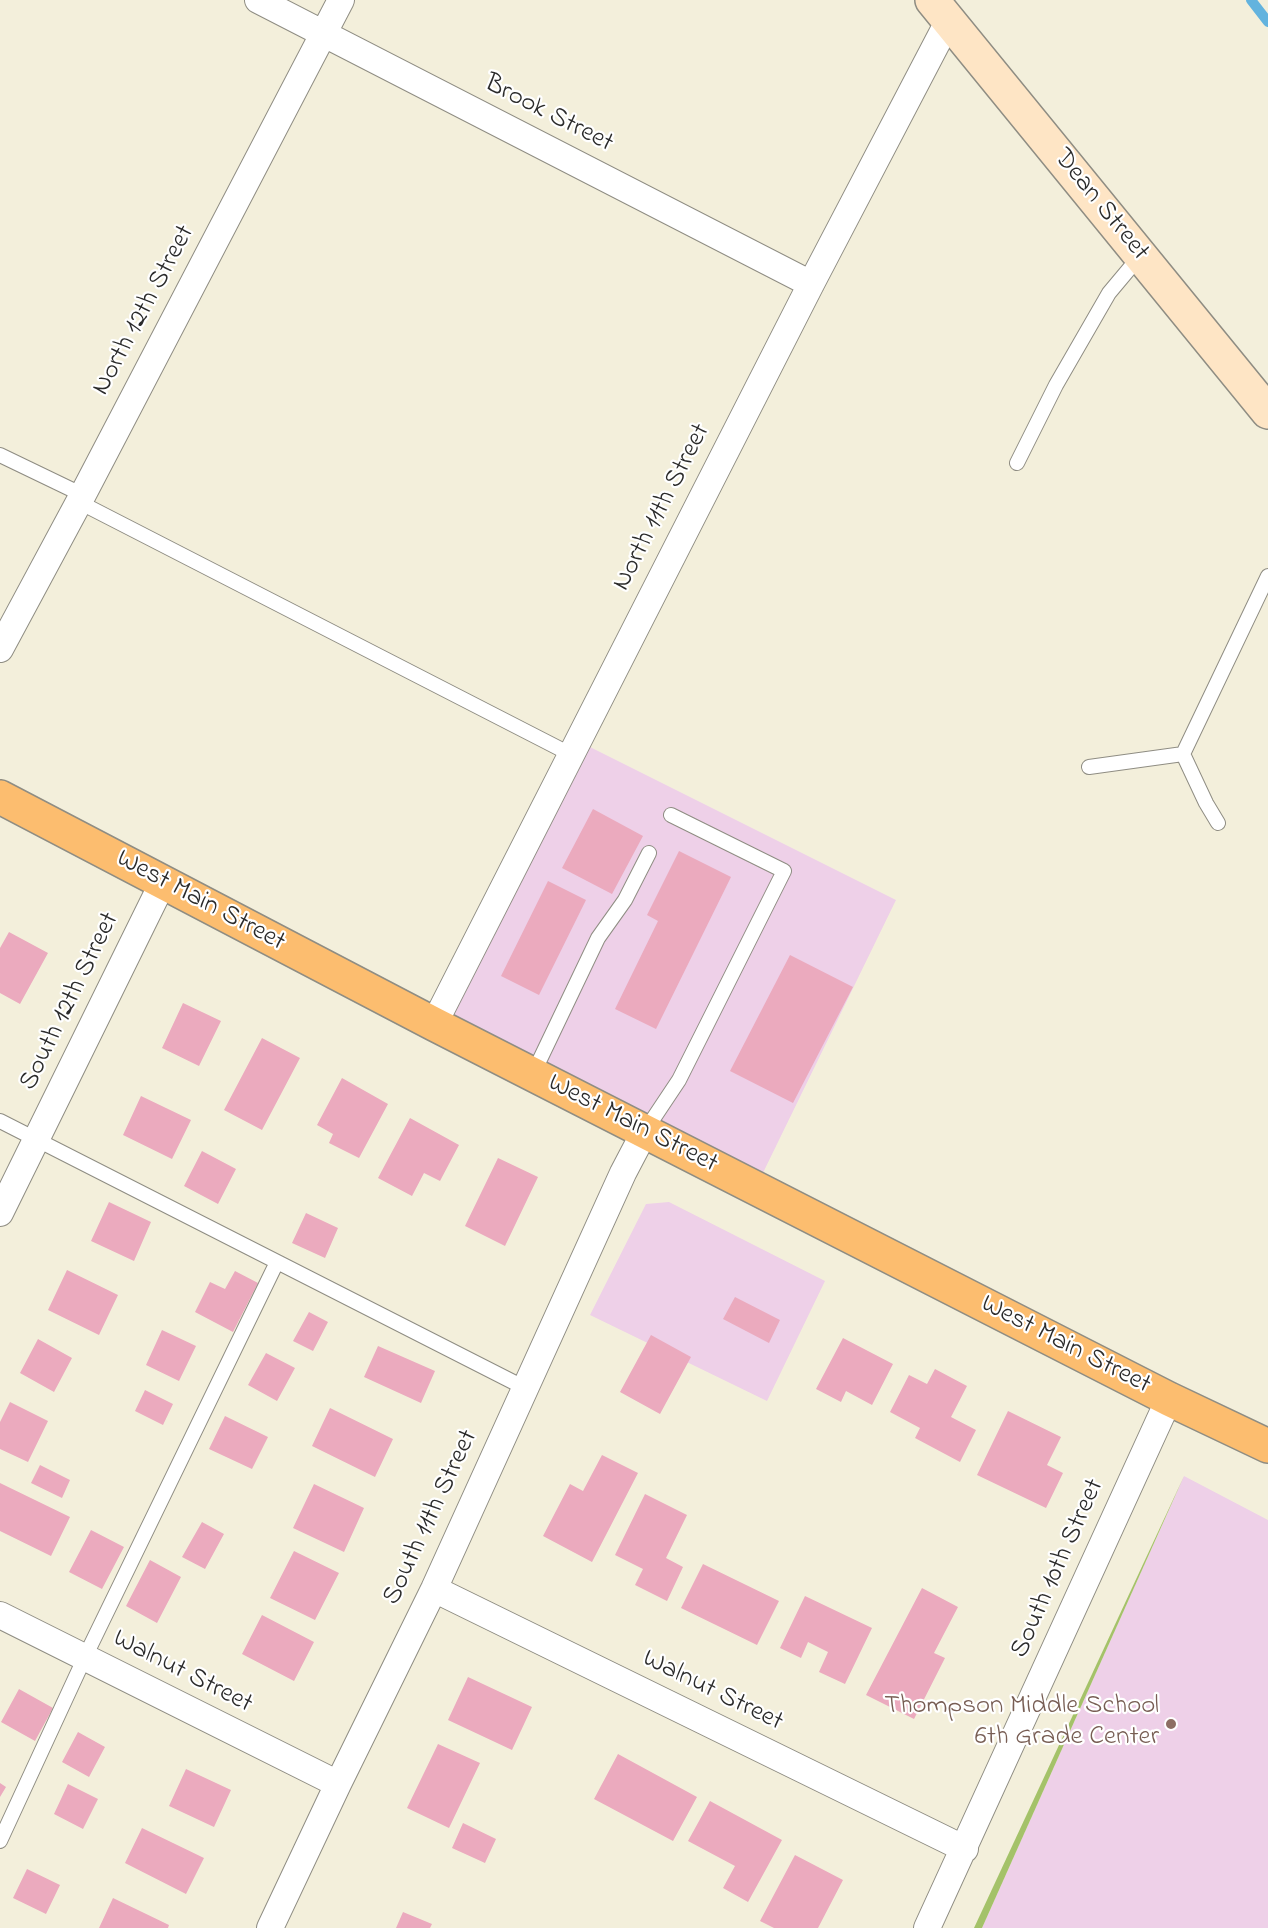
<!DOCTYPE html>
<style>
body{margin:0}
canvas{display:block;background:#f3efdb}
</style>
<canvas width="1268" height="1928"></canvas>
<script>
const context = document.querySelector('canvas').getContext('2d');
context.lineJoin = 'round';
function fill(path, color) { context.fillStyle = color; context.fill(path, 'evenodd'); }
function stroke(path, color, width, dash) { context.strokeStyle = color; context.lineWidth = width; context.lineCap = dash ? 'butt' : 'round'; context.setLineDash(dash || []); context.stroke(path); }
function drawText(font, color, halo, rows, align = 'center') {
  context.font = font + ' "Indie Flower",sans-serif'; context.lineWidth = 4.5; context.setLineDash([]); context.textBaseline = 'middle'; context.strokeStyle = halo; context.fillStyle = color; for (const [text, x, y, turn = 0] of rows) {
    context.save(); context.translate(x, y); context.rotate((+turn || 0) * Math.PI / 180); context.textAlign = isNaN(turn) ? turn : align; if (halo) context.strokeText(text, 0, 0); context.fillText(text, 0, 0); context.restore();
  }
}
fill(new Path2D(`
 M586 745 896 900 759 1181 445 1021Z
 M669 1202 825 1281 767 1401 590 1315 646 1204Z
 M1184 1476 1268 1520V1928H982Z`), '#eed0e8');
fill(new Path2D(`
 M1184 1476 982 1928H974Z`), '#a4c269');
stroke(new Path2D(`
 M1251 0 1268 22`), '#63b3de', 10);
fill(new Path2D(`
 M593 809 643 836 612 894 562 868Z
 M679 851 731 877 656 1029 615 1009 658 921 647 915Z
 M548 881 586 900 539 995 501 976Z
 M9 932 48 953 20 1004 0 993V948Z
 M790 955 853 987 793 1103 730 1071Z
 M183 1003 221 1021 199 1066 162 1048Z
 M262 1038 300 1058 262 1130 224 1110Z
 M342 1078 388 1104 359 1158 329 1143 333 1134 317 1125Z
 M141 1096 191 1120 172 1159 123 1135Z
 M410 1118 459 1145 440 1181 424 1173 412 1196 378 1178Z
 M202 1151 236 1169 218 1204 184 1186Z
 M498 1158 538 1177 505 1246 465 1226Z
 M109 1202 151 1222 134 1261 91 1241Z
 M306 1213 338 1228 325 1258 292 1243Z
 M67 1270 118 1295 99 1335 48 1310Z
 M235 1271 258 1283 233 1332 195 1312 210 1282 225 1289Z
 M735 1297 780 1320 769 1343 723 1319Z
 M309 1312 328 1322 313 1351 293 1341Z
 M162 1330 196 1346 179 1381 146 1365Z
 M651 1335 691 1357 660 1414 620 1392Z
 M843 1338 893 1364 872 1405 846 1391 841 1402 816 1389Z
 M38 1339 72 1358 54 1392 20 1373Z
 M378 1346 435 1371 421 1403 364 1377Z
 M266 1353 295 1368 277 1401 248 1385Z
 M935 1369 967 1386 951 1417 976 1430 960 1462 915 1438 920 1428 890 1412 909 1375 927 1384Z
 M145 1390 173 1404 163 1425 135 1411Z
 M10 1402 48 1421 28 1462 0 1449V1422Z
 M330 1408 393 1439 375 1477 312 1446Z
 M1008 1411 1061 1437 1047 1465 1063 1473 1046 1508 977 1475Z
 M225 1416 268 1437 252 1469 209 1449Z
 M602 1455 638 1473 592 1562 543 1536 570 1484 583 1491Z
 M40 1465 70 1480 62 1498 31 1483Z
 M0 1483 70 1517 51 1556 0 1531Z
 M314 1484 364 1508 344 1552 293 1528Z
 M645 1494 687 1515 666 1558 683 1567 667 1601 635 1585 643 1569 615 1555Z
 M202 1522 224 1534 205 1569 182 1557Z
 M91 1530 124 1547 102 1589 69 1572Z
 M294 1551 339 1573 315 1620 270 1598Z
 M150 1560 181 1577 157 1623 126 1606Z
 M703 1564 779 1601 757 1645 681 1608Z
 M922 1588 958 1607 934 1653 945 1658 914 1719 866 1695Z
 M805 1596 872 1628 845 1684 819 1672 828 1652 808 1642 801 1658 780 1648Z
 M262 1615 314 1642 294 1681 242 1654Z
 M468 1677 532 1707 512 1750 448 1720Z
 M19 1689 53 1708 35 1741 1 1722Z
 M78 1732 105 1747 89 1777 62 1762Z
 M438 1744 480 1763 449 1828 407 1808Z
 M618 1754 697 1797 673 1841 594 1799Z
 M186 1769 231 1790 214 1827 169 1806Z
 M0 1783 6 1787 0 1797Z
 M68 1784 98 1799 83 1829 54 1814Z
 M710 1801 782 1840 748 1902 723 1888 735 1866 688 1841Z
 M463 1823 496 1839 485 1863 452 1848Z
 M142 1828 204 1858 186 1894 125 1863Z
 M795 1855 843 1880 818 1928H774L760 1921Z
 M27 1869 60 1885 46 1914 13 1898Z
 M113 1898 169 1925 168 1928H99Z
 M403 1912 432 1924 430 1928H396Z`), '#ebaabe');
const lane = new Path2D(`
 M0 455 83 495
 M1017 463 1056 385 1109 293 1140 256
 M79 502 572 755
 M1183 754 1206 803 1218 823
 M1089 767 1183 754 1268 576
 M533 1074 598 938 625 900 649 853
 M0 1121 525 1388
 M645 1131 679 1080 784 871 671 815
 M0 1841 85 1657 277 1262`);
const street = new Path2D(`
 M258 0 811 284
 M0 649 79 502 341 0
 M434 1024 811 284 949 20
 M0 1213 163 882
 M434 1589 965 1849
 M0 1615 338 1784
 M270 1928 338 1784 434 1589 623 1173 645 1131
 M927 1928 1169 1399`);
const secondary = new Path2D(`
 M932 0 1268 412`);
const primary = new Path2D(`
 M0 797 434 1024 1169 1399 1268 1446`);
stroke(lane, '#8f8d83', 16);
stroke(street, '#8f8d83', 28);
stroke(secondary, '#8f8d83', 36);
stroke(primary, '#8f8d83', 36);
stroke(lane, '#fff', 14);
stroke(street, '#fff', 26);
stroke(secondary, '#fee5c5', 33);
stroke(primary, '#fcbd6f', 33);
for (const [x, y, r, color] of [
 [1171,1724,6,"#8d6e63"]
]) { const dot = new Path2D(); dot.arc(x, y, r, 0, 2 * Math.PI); context.fillStyle = color; context.fill(dot); stroke(dot, '#fff', 2); }
drawText('27px', '#2b2b2b', '#fff', [
 ["Brook Street",548,115,27],
 ["Dean Street",1100,206,51],
 ["North 12th Street",145,311,-62],
 ["North 11th Street",663,508,-63],
 ["West Main Street",200,902,28],
 ["South 12th Street",71,1002,-64],
 ["West Main Street",632,1125,27],
 ["West Main Street",1065,1346,27],
 ["South 11th Street",432,1518,-65],
 ["South 10th Street",1059,1569,-66],
 ["Walnut Street",182,1673,27],
 ["Walnut Street",712,1692,26]
]);
drawText('27px', '#785e54', '#fff', [
 ["Thompson Middle School",1159,1708],
 ["6th Grade Center",1159,1739]
], 'right');
</script>
